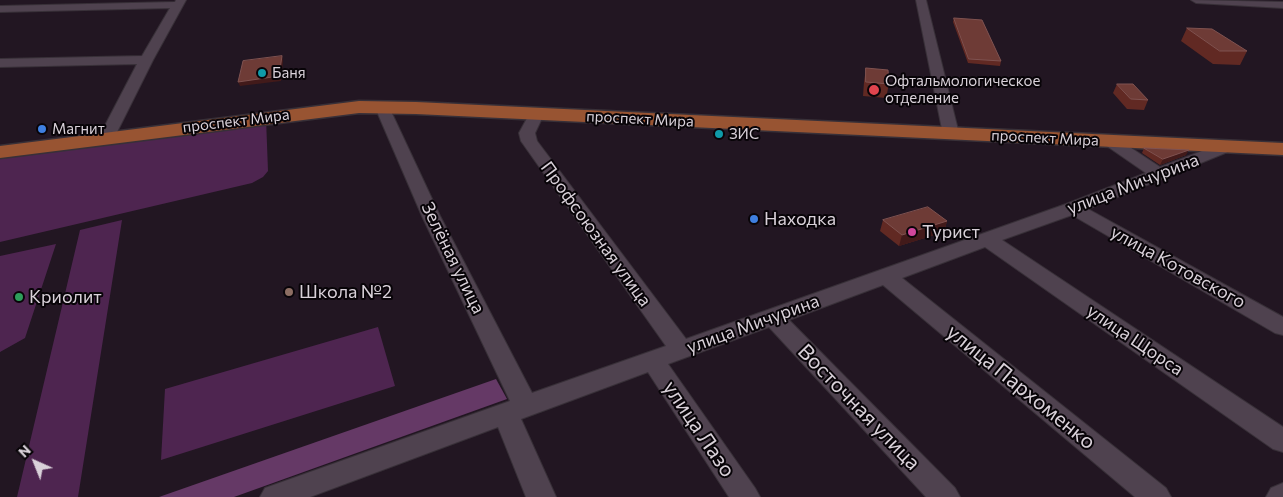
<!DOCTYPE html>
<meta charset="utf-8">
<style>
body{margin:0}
#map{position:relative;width:1283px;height:497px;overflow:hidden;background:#221622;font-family:Commissioner,sans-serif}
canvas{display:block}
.north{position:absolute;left:10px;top:437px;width:50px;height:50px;-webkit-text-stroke:4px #080408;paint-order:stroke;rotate:316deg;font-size:14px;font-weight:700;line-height:20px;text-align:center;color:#d9d1d9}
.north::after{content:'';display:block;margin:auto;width:18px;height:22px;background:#d9d1d9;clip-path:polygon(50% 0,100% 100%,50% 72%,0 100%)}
</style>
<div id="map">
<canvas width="1283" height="497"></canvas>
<div class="north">N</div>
</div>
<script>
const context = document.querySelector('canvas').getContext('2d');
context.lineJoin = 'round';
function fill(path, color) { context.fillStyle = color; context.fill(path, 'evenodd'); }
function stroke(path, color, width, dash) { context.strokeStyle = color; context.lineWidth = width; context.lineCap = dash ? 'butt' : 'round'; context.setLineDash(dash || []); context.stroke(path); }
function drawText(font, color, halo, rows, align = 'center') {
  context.font = font + ' Commissioner,sans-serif'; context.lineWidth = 4; context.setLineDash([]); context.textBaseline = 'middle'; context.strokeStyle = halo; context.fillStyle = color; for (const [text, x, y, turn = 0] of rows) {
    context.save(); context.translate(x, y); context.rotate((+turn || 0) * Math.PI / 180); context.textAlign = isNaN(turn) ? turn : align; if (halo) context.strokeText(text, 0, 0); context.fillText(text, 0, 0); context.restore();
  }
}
fill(new Path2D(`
 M266 118 268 171 263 177 252 183 0 242V157Z
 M122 220 78 497H17L80 230Z
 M56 244 25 338 0 352V256Z
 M378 327 395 386 161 460 165 389Z`), '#4e2550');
fill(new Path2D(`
 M496 379 507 399 234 497H159Z`), '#653966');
const minor = new Path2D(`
 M176 0H186L153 60 113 140H101L99 137 137 64 0 67V59L142 56 170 8 0 12V6L175 2Z
 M916 0H926L959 134 957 137H945L943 134Z
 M1191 0 1283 2V8L1196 3Z
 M382 103 387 104 389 107 440 216 532 393 666 346 521 141 519 133 531 111H541L544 114 535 133 537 141 686 339 1066 204 1146 173 1104 144 1102 141 1104 138H1116L1160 167 1223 143H1235L1237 146 1235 149 1088 209 1283 317V335L1275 333 1072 215 1002 240 1283 427V452L1273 449 985 247 902 278 1166 488 1171 497H1135L883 285 789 320 955 488 960 497H926L769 327 668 364 755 488 760 497H729L648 372 521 419 556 497H526L498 427 310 497H260L265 488 510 401 422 216 375 107 377 104Z
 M1283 483V497H1266L1271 488Z`);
const major = new Path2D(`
 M359 101 416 102 1283 143V155L416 114 359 113 0 158V146Z`);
stroke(minor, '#383038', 2);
stroke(major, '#383038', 3);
fill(minor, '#4f424f');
fill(major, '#985432');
fill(new Path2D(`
 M954 18 1001 61 1000 66 968 63 953 22Z
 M1187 28 1247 51 1240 65 1213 64 1181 41Z
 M866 68 889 84 886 98 863 96 864 82Z
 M1117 84 1148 100 1144 110 1127 109 1113 93Z
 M1144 148 1186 155 1160 165 1142 153Z
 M883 220 947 221 944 232 899 246 880 231Z`), '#612923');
fill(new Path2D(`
 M282 56 283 61 281 81 240 86 238 82Z
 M1189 150 1186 155 1160 165 1163 159Z
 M947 221 944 232 899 246 902 235Z`), '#421a1a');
const building = new Path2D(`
 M954 18 982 20 1001 61 969 59Z
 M1187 28 1212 29 1247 51H1220Z
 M282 56 279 76 238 82 243 61Z
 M866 68 888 70 889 84 866 82Z
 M1117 84H1133L1148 100 1131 99Z
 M1144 148 1189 150 1163 159Z
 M928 207 947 221 902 235 883 220Z`);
fill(building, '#6e3b36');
stroke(building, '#7f5250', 1);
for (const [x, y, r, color] of [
 [262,73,5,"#0f9aa8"],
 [874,90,6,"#e0444e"],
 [42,129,5,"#3f7fe0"],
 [719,134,5,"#0f9aa8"],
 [754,219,5,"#3f7fe0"],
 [912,232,5,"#d1479c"],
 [289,292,5,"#8d6e63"],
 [19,297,5,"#2e9e5b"]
]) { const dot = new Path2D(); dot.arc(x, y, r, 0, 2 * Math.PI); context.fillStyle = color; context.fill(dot); stroke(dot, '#080408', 2); }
drawText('15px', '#d9d1d9', '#080408', [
 ["Баня",272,73],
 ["Офтальмологическое",885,81],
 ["отделение",885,98],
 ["Магнит",52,129],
 ["ЗИС",729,134]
], 'left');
drawText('15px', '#d9d1d9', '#080408', [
 ["проспект Мира",640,119,3],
 ["проспект Мира",236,121,-7],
 ["проспект Мира",1045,138,3]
]);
drawText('18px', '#d9d1d9', '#080408', [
 ["улица Мичурина",1133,184,-21],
 ["Профсоюзная улица",596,234,54],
 ["Зелёная улица",453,258,64],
 ["улица Котовского",1178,267,29],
 ["улица Мичурина",753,324,-20],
 ["улица Щорса",1135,340,34]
]);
drawText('18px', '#d9d1d9', '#080408', [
 ["Находка",764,219],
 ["Турист",922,232],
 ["Школа №2",299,292],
 ["Криолит",29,297]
], 'left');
drawText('21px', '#d9d1d9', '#080408', [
 ["улица Пархоменко",1021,387,39],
 ["Восточная улица",859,407,46],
 ["улица Лазо",699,429,56]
]);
</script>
